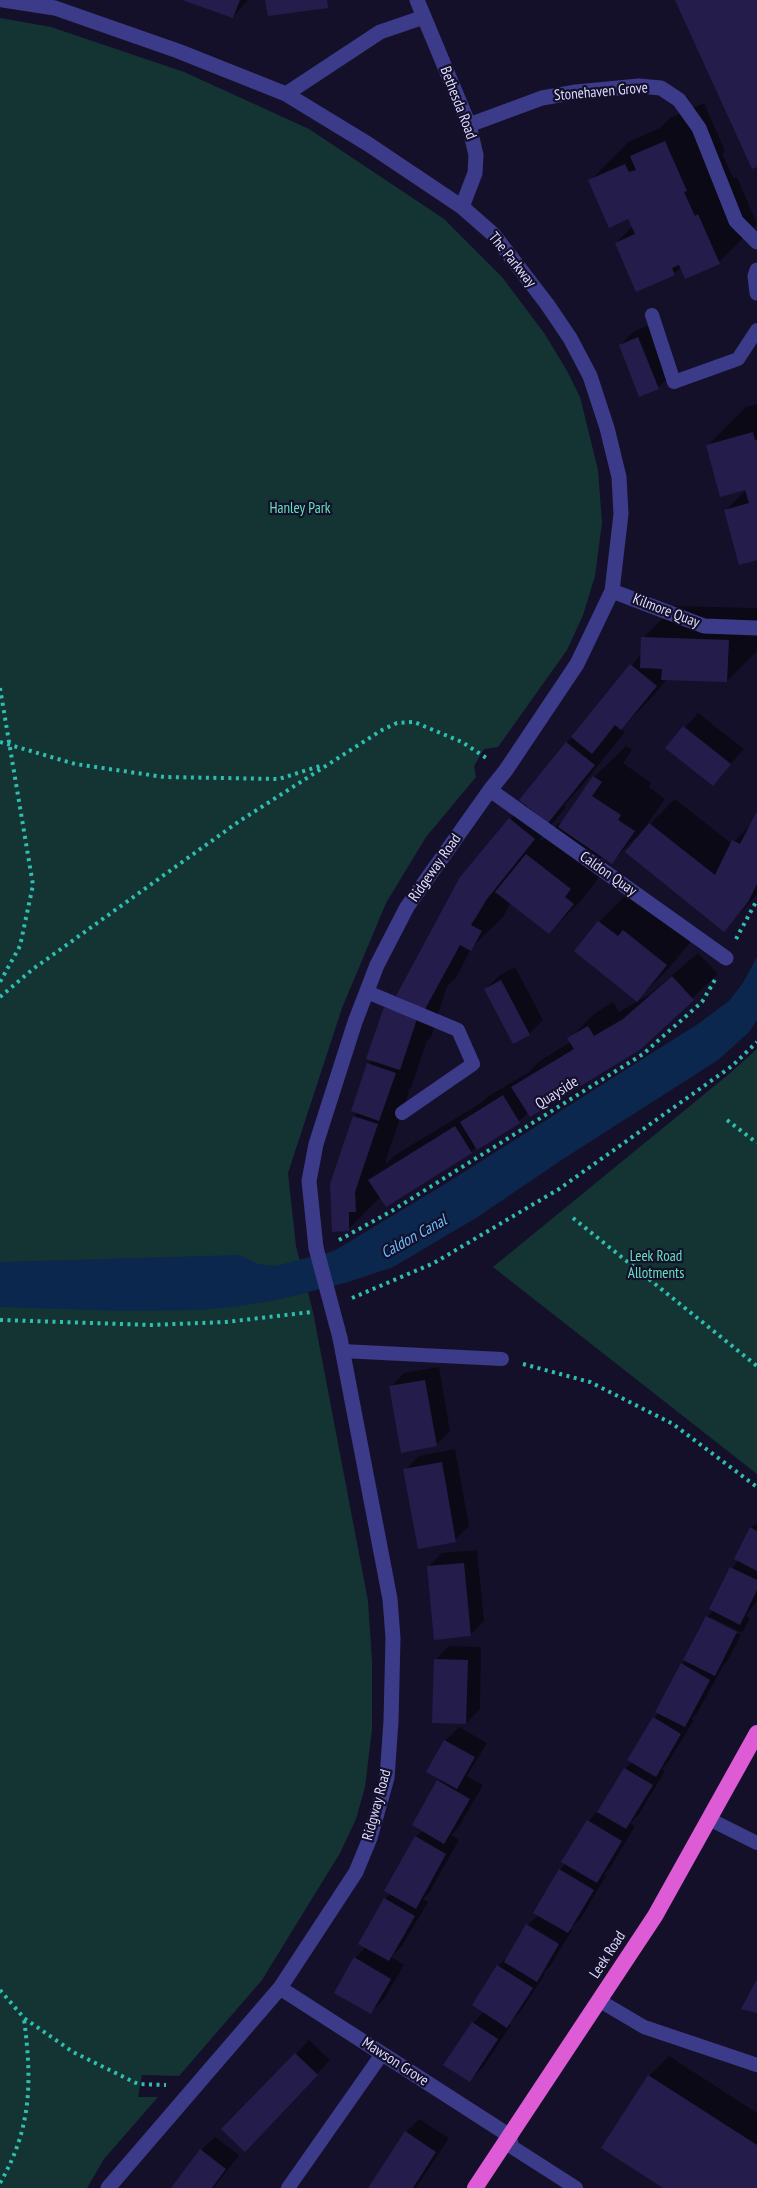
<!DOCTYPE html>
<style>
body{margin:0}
canvas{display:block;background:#14102a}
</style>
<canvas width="757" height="2188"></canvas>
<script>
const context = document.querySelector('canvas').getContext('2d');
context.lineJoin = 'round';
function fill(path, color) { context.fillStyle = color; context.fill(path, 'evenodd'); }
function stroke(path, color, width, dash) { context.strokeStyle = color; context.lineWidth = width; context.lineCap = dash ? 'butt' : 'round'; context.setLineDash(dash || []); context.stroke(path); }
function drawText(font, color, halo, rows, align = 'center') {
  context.font = font + ' "PT Sans Narrow",sans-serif'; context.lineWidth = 4.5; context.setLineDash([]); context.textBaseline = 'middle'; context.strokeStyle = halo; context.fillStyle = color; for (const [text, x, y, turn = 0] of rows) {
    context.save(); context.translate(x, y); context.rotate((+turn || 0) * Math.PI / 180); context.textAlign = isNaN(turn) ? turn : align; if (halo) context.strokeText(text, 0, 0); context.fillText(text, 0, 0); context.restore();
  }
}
fill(new Path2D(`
 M0 18 51 27 184 72 309 129 444 219 502 277 544 333 566 369 580 397 598 470 602 523 595 576 583 615 567 650 498 747 484 749 474 766 476 777 426 837 386 903 342 1008 288 1173 296 1246 313 1312 368 1601 372 1662V1729L365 1787 356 1819 340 1853 262 1980 179 2076 142 2075 138 2097H158L104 2159 87 2188H0Z
 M757 1049V1474L493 1267 729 1074Z`), '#133432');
fill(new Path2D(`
 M757 957V1020L749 1032 718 1060 563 1159 476 1218 393 1267 348 1282 277 1300 233 1307 201 1310 125 1311 0 1307V1262L240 1255 258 1264 275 1266 334 1251 450 1181 698 1024 729 1001 743 983Z`), '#0c274d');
fill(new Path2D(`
 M186 0H248L233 17Z
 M704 103 725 151 722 154 733 178 737 177 757 224 719 262 681 267 674 274 616 243 633 226 629 217 590 181 628 142 660 128 670 118Z
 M652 324 672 374 658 388 620 345 634 331Z
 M757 404V558L726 510 749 487 708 445 746 407Z
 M675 606 757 608V651L727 681 667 679 653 696 621 729 625 732 579 789 564 805 566 807 540 839 542 840 559 823 561 825 594 777 626 746 632 750 623 763 651 783 649 787 665 799 648 823 650 824 675 799 732 844 754 821 757 814V895L723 930 636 837 612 862 603 856 596 864 604 871 581 901 549 932 511 902 503 917 472 947 456 978 447 986 431 1037 427 1041 411 1088 407 1092H409L386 1159V1164L395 1155 481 1103 487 1097 529 1072 538 1062 571 1042 569 1039 594 1014 613 1002 619 1012 650 994 698 953 718 974 640 1047 529 1112 519 1121 477 1146 471 1152 381 1197 348 1229 333 1230 354 1116 358 1112 368 1064 373 1060 385 1008 400 993 510 819 525 803 567 743 642 653 643 638Z
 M698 713 744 749 713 784 667 748Z
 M631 890 650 905 656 899 698 933 669 968 637 1000 576 950 599 922Z
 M515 967 543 1020 529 1034 485 989 499 976Z
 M439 1367 450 1431 436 1445 391 1387 404 1373Z
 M455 1449 469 1526 455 1540 405 1470 419 1456Z
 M757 1523V1601L746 1616 750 1618 742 1633 710 1617V1620L741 1635 728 1660 723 1666 698 1712 691 1719 694 1720 669 1761 662 1769 665 1771 639 1814 630 1823 635 1826 610 1868 604 1874 606 1876 581 1918 570 1929 572 1930 550 1966 543 1973 545 1974 520 2012 509 2024 511 2025 483 2067 470 2080 473 2023 484 2011 474 2005 498 1966 511 1954 528 1925 539 1914 560 1870 566 1863 588 1821 602 1807 625 1769 633 1761 707 1617 714 1610 732 1568 739 1560 751 1528Z
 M477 1550 484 1621 470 1635 428 1567 442 1553Z
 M449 1646 481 1647 480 1709 466 1723 435 1660Z
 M459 1727 487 1743 467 1776 483 1785 458 1828 451 1835 459 1840 429 1893 423 1899 428 1902 402 1946 391 1957 404 1965 384 1999 371 2012 355 1958 366 1947 385 1899 391 1893 416 1837 423 1830 438 1781 441 1778 428 1771 446 1740Z
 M309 2040 330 2060 258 2136 296 2054Z
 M669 2056 757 2113V2188H666L649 2076Z
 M419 2119 449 2138 416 2188H369L406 2132Z
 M215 2137 239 2155 214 2188H173L201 2150Z`), '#0007');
fill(new Path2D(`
 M182 0H240L233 18Z
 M265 0H327L328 8 268 16Z
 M675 0H757V167L752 169Z
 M665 141 687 191 684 192 695 216 698 214 720 264 685 279 679 265 672 268 675 275 636 292 615 243 635 234 628 219 609 228 588 180 625 164 629 172 636 170 630 156Z
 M638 337 659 389 639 397 619 345Z
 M753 432 755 440H757V560L739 565 724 510 749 503 745 490 720 497 706 445Z
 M641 637 729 640 727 682 661 680 662 669 640 668Z
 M630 664 657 686 621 730 615 725 592 754 571 737Z
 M683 726 731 764 713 786 665 748Z
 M566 742 595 765 548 823 519 800Z
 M593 776 602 782 592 796 621 815 618 820 635 831 612 864 558 827Z
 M757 811V884L748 902 724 932 625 852 649 823 715 875 732 840 740 844Z
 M509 818 535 839 487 899 471 925 482 931 471 951 460 945 424 1011 396 996 460 877Z
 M526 854 571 889 565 897 574 904 549 934 495 892Z
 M598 921 618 936 623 930 667 965 637 1002 574 951Z
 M672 976 694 1000 641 1049 530 1117 511 1087 574 1049 567 1038 588 1026 594 1036 623 1019Z
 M501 980 530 1035 513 1044 484 989Z
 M384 1007 417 1019 400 1070 366 1059Z
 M367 1063 396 1073 379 1121 351 1111Z
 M503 1095 520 1123 477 1150 460 1122Z
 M353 1116 378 1124 355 1192 356 1212H349V1231L332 1232 330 1184Z
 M455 1126 472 1153 386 1207 368 1180Z
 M425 1380 437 1446 401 1453 389 1386Z
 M442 1462 456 1542 418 1549 403 1469Z
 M750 1527 757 1531V1571L734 1559Z
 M464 1563 471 1636 434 1640 427 1566Z
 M730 1567 757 1580V1590L740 1625 709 1609Z
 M706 1616 737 1632 715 1676 683 1660Z
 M434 1659 468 1660 466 1724 432 1723Z
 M681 1663 710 1680 685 1727 655 1712Z
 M653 1717 681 1734 656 1777 627 1760Z
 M444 1740 475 1757 457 1789 426 1772Z
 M624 1768 653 1785 626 1829 597 1812Z
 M437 1780 470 1799 444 1844 412 1825Z
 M587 1820 622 1841 597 1883 561 1862Z
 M415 1836 446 1854 416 1909 384 1891Z
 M559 1869 594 1890 568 1933 533 1913Z
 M384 1898 415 1916 389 1961 358 1944Z
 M526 1924 559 1944 537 1982 504 1962Z
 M354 1957 391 1979 371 2014 334 1993Z
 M497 1965 533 1988 507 2028 472 2005Z
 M757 1979V2013L741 2009Z
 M472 2022 498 2039 470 2082 443 2065Z
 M295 2053 318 2075 245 2152 221 2129Z
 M648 2075 757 2145V2188H663L601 2148Z
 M405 2131 436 2152 413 2188H368Z
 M200 2149 226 2169 212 2188H171Z`), '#241c4b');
stroke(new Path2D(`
 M0 688 33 885 20 946 0 982
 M0 742 75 764 164 777 279 779 323 765
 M736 939 757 900
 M0 997 33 969 238 822 382 730 397 723 414 722 462 742 488 759
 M727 1120 757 1143
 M573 1218 757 1366
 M339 1240 390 1212 643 1054 702 1002 716 978
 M352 1298 434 1263 559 1189 732 1066 757 1042
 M0 1320 150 1325 226 1322 311 1312
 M523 1364 590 1382 673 1424 757 1487
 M0 1990 24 2018 73 2052 138 2084 166 2085
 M0 2183C32 2128 32 2081 24 2019`), '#2fbeb0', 4, [3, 4.5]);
stroke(new Path2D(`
 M652 315 674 382 738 359 757 330
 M367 992 458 1030 473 1064 402 1113
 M342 1351 502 1359
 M709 1819 757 1843
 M600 2001 644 2027 757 2065
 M510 2136 512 2147 576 2188
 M288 2188 382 2054`), '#3b3b8a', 14);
stroke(new Path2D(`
 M3 0 55 8 178 51 286 94 368 144 462 207 494 235 547 304 570 338 590 376 607 428 619 477 621 514 612 591 577 664 506 770 490 790 407 907 377 965 355 1022 316 1144 309 1181 316 1248
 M417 0 469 125 476 155 475 173 462 207
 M286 94 380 32 424 17
 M469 125 542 98 576 92 639 86 661 88 679 100 699 128 736 221 757 242
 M757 270 755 276 757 293
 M612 591 704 626 757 628
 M490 790 726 958
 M280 1988 510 2136
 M108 2188 280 1988 356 1872 370 1838 387 1778 391 1721 393 1638 390 1599 340 1338`), '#3b3b8a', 15);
stroke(new Path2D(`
 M475 2188 655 1916 757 1733`), '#de5bd6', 16);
stroke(new Path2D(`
 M316 1248 340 1338`), '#3b3b8a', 15);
drawText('15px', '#dcdaff', '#14102a', [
 ["Stonehaven Grove",601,92,-5],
 ["Bethesda Road",458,103,69],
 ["The Parkway",512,260,51],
 ["Kilmore Quay",666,611,21],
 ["Ridgeway Road",435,868,-55],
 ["Caldon Quay",608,874,35],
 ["Quayside",557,1093,-32],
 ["Ridgway Road",377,1805,-75],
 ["Leek Road",608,1955,-57],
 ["Mawson Grove",395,2062,33]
]);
drawText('15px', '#63e2bd', '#14102a', [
 ["Hanley Park",300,509],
 ["Leek Road",656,1257],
 ["Allotments",656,1274]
]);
drawText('italic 16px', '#68bfff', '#14102a', [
 ["Caldon Canal",414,1237,-29]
]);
</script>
